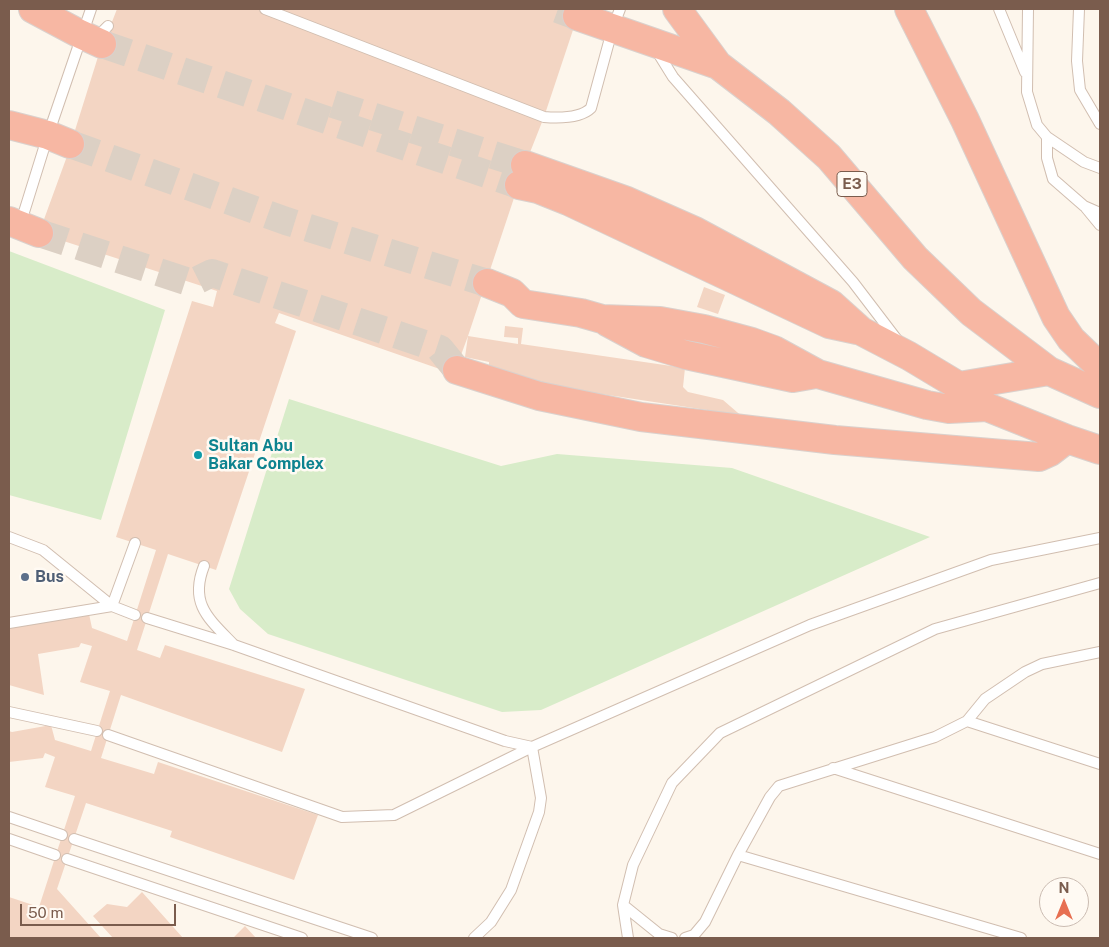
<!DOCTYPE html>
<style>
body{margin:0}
#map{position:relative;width:1109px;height:947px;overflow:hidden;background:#fdf6ec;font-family:"Public Sans",sans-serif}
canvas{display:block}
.frame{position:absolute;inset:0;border:10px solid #7a5c4d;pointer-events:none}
.north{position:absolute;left:1039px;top:877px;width:50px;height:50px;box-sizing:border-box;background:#fffaf3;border:1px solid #cabbb1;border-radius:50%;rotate:0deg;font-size:14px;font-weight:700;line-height:20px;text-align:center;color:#7a5c4d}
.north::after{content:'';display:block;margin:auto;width:18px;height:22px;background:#e76f51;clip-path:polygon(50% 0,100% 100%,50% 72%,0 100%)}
.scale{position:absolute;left:20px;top:904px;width:156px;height:22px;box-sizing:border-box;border:2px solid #7a5c4d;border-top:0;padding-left:6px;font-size:15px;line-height:18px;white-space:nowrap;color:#7a5c4d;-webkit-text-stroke:4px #fffaf3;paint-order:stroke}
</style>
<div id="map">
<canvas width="1109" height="947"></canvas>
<div class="frame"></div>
<div class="north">N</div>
<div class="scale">50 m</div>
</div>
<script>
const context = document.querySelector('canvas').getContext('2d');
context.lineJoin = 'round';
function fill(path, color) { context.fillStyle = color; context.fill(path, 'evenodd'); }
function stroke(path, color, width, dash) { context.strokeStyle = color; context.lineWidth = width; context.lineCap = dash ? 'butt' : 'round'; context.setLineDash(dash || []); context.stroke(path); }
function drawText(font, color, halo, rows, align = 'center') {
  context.font = font + ' "Public Sans",sans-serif'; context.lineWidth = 5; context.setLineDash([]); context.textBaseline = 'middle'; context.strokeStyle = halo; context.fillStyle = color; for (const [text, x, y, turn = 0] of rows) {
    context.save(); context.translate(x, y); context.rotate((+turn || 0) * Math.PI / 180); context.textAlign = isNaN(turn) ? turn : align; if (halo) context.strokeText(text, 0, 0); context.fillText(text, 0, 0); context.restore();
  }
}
fill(new Path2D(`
 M9 251 165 310 101 520 9 495Z
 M289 399 501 466 557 454 732 468 930 537 541 710 502 712 268 634 240 609 229 589Z`), '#d8ecc9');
fill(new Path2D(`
 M117 9H580L544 117 525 165 468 336 518 344V338L504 337 505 326 523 328 521 344 685 368 683 387 688 392 723 400 752 425 729 423 707 410 489 377V362L465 357 468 336 454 374 279 313 275 323 296 331 216 570 168 554 137 650 160 658 165 645 305 689 282 752 121 695 101 758 154 774 158 762 318 815 294 880 170 837 172 831 86 803 57 889 101 938H9V897L39 907 75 796 45 787 55 757 45 753 43 758 9 762V731L12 732 51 725 55 740 91 751 110 691 80 682 92 646 81 643 79 647 38 654 44 695 9 685V628L89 614 92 628 127 641 156 550 116 537 192 301 213 307 217 291 39 233 66 159 102 44 110 27Z
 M704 287 725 295 718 314 697 307Z
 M142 892 183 938H113L93 916 107 904 127 907Z
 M245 926 256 938H233Z`), '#f3d5c3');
stroke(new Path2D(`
 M558 9 577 16
 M102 44 519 185
 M333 104 525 165
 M70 144 286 221 487 283
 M39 233 192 283 212 273 440 349 457 370`), '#dcd0c4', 28, [28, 14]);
const service = new Path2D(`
 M265 9 544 117C557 118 580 119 591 108L613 27 620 9
 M999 9 1025 72
 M1028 9 1027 92 1037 125 1047 137V158L1053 179 1084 206 1100 213
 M1079 9 1077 61 1080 90 1100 124
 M96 38 108 26
 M655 48 673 77 853 282 898 341
 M1047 137 1084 162 1100 168
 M1086 208 1100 225
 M20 225 48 135 91 9
 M9 537 43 550 112 606 135 615
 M204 566C189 604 209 619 234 645
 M112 606 135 543
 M147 618 234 645 505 741 532 747
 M9 623 112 606
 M9 712 97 731
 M967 721 1100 764
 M108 735 342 817 394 815 532 747 810 625 991 560 1100 538
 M833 768 1100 854
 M9 817 62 835
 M9 839 55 855
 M74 839 372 938
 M738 855 1021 938
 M67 859 302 938
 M623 905 659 934 672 938
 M474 938 491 922 511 890 539 812 541 798 532 747
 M628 938 623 905 633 865 672 783 720 733 935 629 1100 583
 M685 938 694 935 705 922 738 855 770 797 779 786 935 737 967 721 985 699 1025 672 1042 664 1100 652`);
const motorway = new Path2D(`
 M33 9 80 34 102 44
 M677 9 718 65
 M909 9 965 120 1056 317 1071 339 1100 367
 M577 16 718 65 779 112 829 157 915 258 971 312 1049 371 1100 394
 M9 125 48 135 70 144
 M525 165 627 201 695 231 831 304 861 331 909 356 959 386 987 407 1067 439 1100 450
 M519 185 538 189 568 201 829 324 857 330
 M9 221 39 233
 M487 283 512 293 523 304 581 313 602 319 660 321 704 329 752 342 774 350 818 374 927 405 949 409 987 407
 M607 322 646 343 686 355 793 378 816 374
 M457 370 539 396 641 417 835 440 1039 457 1050 452 1067 439
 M959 386 1049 371`);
stroke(service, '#d1beb0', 12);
stroke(motorway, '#dad1cd', 30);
stroke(service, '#fff', 10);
stroke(motorway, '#f7b7a3', 28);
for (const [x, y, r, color] of [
 [198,455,5,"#0f9aa8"],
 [25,577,5,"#5c6f8a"]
]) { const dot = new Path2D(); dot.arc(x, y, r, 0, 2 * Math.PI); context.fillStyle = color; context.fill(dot); stroke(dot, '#fffaf3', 2); }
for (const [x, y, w] of [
 [852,184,30]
]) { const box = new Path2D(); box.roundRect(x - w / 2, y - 12.5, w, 25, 4); context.fillStyle = '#fffaf3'; context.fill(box); stroke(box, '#7a5c4d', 1); }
drawText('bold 15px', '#7a5c4d', null, [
 ["E3",852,184]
]);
drawText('bold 16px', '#0d838f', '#fffaf3', [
 ["Sultan Abu",208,446],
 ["Bakar Complex",208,464]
], 'left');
drawText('bold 16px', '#4e5e75', '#fffaf3', [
 ["Bus",35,577]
], 'left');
</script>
